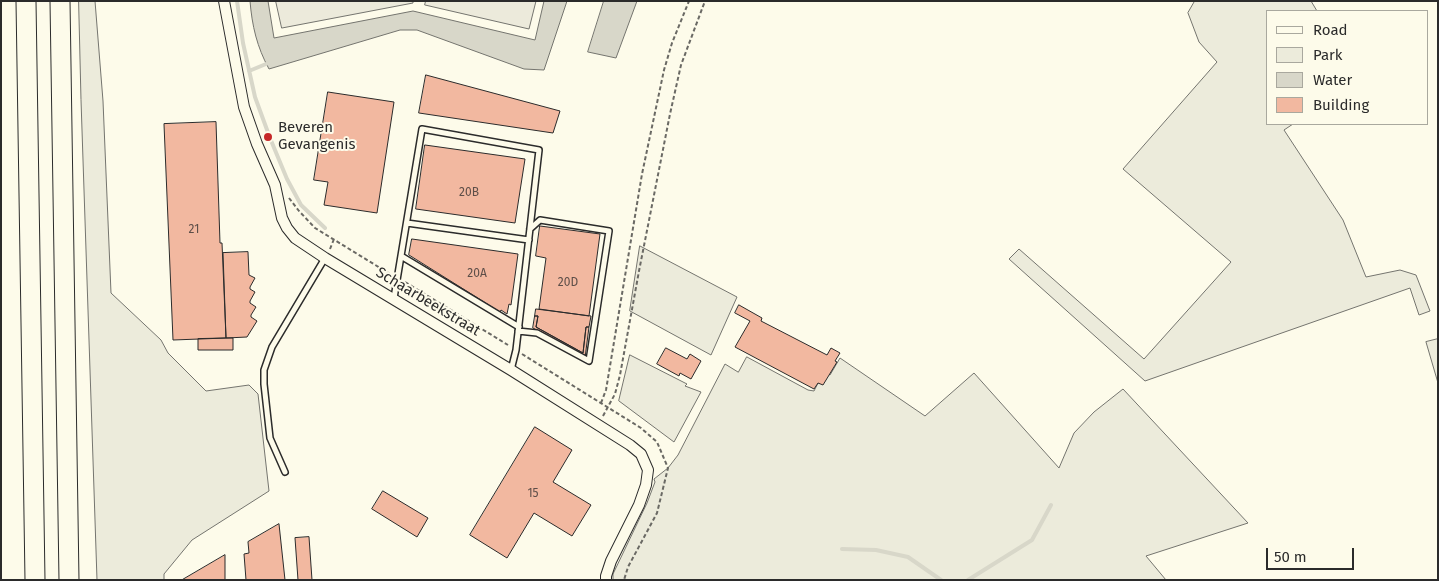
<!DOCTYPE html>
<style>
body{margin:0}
#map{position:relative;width:1439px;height:581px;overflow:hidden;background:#fdfbea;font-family:"Fira Sans",sans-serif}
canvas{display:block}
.frame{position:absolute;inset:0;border:2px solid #2b2b2b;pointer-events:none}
.legend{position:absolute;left:1266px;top:10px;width:162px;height:115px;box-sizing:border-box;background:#fdfbea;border:1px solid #a9a89e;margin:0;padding:6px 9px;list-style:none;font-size:15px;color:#2b2b2b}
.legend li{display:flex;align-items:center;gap:10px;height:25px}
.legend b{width:25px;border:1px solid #a9a89e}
.scale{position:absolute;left:1266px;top:548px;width:88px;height:22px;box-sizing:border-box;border:2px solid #2b2b2b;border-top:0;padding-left:6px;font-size:15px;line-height:18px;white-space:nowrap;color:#2b2b2b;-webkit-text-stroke:4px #fdfbea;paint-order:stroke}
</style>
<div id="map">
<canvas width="1439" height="581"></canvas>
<div class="frame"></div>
<ul class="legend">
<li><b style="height:6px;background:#fdfbea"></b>Road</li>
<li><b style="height:14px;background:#ecebdb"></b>Park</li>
<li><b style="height:14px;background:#d8d7c9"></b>Water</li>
<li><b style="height:14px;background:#f2b8a0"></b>Building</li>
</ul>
<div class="scale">50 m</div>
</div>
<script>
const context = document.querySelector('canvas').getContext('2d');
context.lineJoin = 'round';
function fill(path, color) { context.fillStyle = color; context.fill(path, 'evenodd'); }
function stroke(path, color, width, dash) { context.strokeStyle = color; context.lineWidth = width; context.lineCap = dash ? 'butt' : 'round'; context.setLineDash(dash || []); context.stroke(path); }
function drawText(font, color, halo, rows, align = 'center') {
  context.font = font + ' "Fira Sans",sans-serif'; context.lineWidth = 4; context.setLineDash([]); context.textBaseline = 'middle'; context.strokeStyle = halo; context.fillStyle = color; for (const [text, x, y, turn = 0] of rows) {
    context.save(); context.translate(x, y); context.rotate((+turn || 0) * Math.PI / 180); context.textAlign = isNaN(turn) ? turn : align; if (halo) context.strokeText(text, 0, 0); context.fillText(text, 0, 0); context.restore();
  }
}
const green = new Path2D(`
 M79 1H95L103 101 111 293 161 340 168 353 206 391 249 385 258 394 269 491 192 540 164 574V580H97L81 100Z
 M1195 1H1311L1317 11H1268V124H1293L1284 130 1343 220 1366 277 1400 270 1416 275 1430 311 1419 315 1410 288 1145 381 1009 259 1019 249 1144 359 1231 262 1123 169 1217 62 1199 42 1188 13Z
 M640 246 737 297 711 355 630 311Z
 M1438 339V383L1426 342Z
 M630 355 687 384 685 386 701 392 674 442 619 401Z
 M747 357 808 390 814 391 824 371 830 375 840 358 925 416 974 373 1059 468 1074 433 1094 412 1123 389 1248 523 1146 556 1166 580H613V574L647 503 655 482 654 479 668 468 678 455 725 364 738 372Z`);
fill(green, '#ecebdb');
stroke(green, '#74746e', 1);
const parking = new Path2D(`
 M276 1H413V3L282 28Z
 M426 1H536L529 29 425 5Z`);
fill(parking, '#eceadb');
stroke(parking, '#74746e', 1);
const water = new Path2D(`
 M250 1H268L274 38 413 11 535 40 544 1H567L544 70 524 69 417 30H400L269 69C257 47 252 26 250 1Z
 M604 1H637L616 58 588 52Z`);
fill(water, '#d8d7c9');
stroke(water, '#74746e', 1);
stroke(new Path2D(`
 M237 1 243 43 255 97 270 138 287 179 301 205 325 228
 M249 71 266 64
 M842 549 876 550 908 557 941 580
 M968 580 1032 540 1051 505`), '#d8d7c9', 4);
const building = new Path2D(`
 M426 75 560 111 553 133 419 113Z
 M328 92 394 102 377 213 324 205 328 182 314 180Z
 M216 122 220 243H222L226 338 173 340 164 124Z
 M425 145 525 159 515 223 416 209Z
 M540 226 600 234 589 316 539 309 546 258 536 256Z
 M412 239 518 254 511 305 509 304 507 314 501 310 500 312 409 255Z
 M248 252 249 275 255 278 250 287V289L255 292 250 301V303L256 307 251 315V317L257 321 247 337 226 338 223 253Z
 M739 305 762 318 761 321 827 355 831 348 840 353 835 361 837 362 823 385 818 383 814 389 735 347 750 321 735 313Z
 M536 309 591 316 589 327H586L583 353 536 327 538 316H535Z
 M535 316H538L536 327 583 353 586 327H589L585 358 533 328Z
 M226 338H233V350H198V339Z
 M666 348 687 359 690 354 701 361 691 379 680 373 679 376 657 364Z
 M535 427 572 450 553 482 591 505 572 536 534 513 507 558 470 535Z
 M383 491 428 518 417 537 372 509Z
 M279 524 285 580H246L244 554 249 553 248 542Z
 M309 537 312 580H298L295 538Z
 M225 555V580H182Z`);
fill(building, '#f2b8a0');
stroke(building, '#2b2b2b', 1);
const lane = new Path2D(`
 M407 223 529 240
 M401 256 519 327
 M394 298 422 129 539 150 516 350 511 370
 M518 331 537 333 589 361 609 231 540 220 530 229
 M285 472 270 438 264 384V370L272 347 325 258`);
const street = new Path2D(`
 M224 1 244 107 257 144 275 185 282 218 287 228 295 238 325 258 511 370 630 445 641 454 648 470 646 485 639 505 611 561 606 576V580`);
const highway = new Path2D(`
 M26 1 35 580
 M60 1 69 580`);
stroke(lane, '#2b2b2b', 8);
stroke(street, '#2b2b2b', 12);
stroke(highway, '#2b2b2b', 21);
stroke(new Path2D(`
 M289 198 299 211 315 228 390 274
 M330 249 334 239
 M405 282 508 345
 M522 354 641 428 657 442 668 468 657 513 628 567 624 580
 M601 403 606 390 642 174 664 70 672 43 689 1
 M603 416 615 394 620 375 639 271 670 114 681 65 705 1`), '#6a6964', 2, [4, 2.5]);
stroke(lane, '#fdfbea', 5);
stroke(street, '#fdfbea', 10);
stroke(highway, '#fdfbea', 19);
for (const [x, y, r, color] of [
 [268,137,5,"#c62828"]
]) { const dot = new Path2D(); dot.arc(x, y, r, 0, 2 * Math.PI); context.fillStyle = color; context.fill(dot); stroke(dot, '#fdfbea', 2); }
drawText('12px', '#5d4e48', null, [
 ["20B",469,193],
 ["21",194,230],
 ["20A",477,274],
 ["20D",568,283],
 ["15",533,494]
]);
drawText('15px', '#2b2b2b', '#fdfbea', [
 ["Beveren",278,128],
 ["Gevangenis",278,145]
], 'left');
drawText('15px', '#2b2b2b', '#fdfbea', [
 ["Schaarbeekstraat",428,302,31]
]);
</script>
